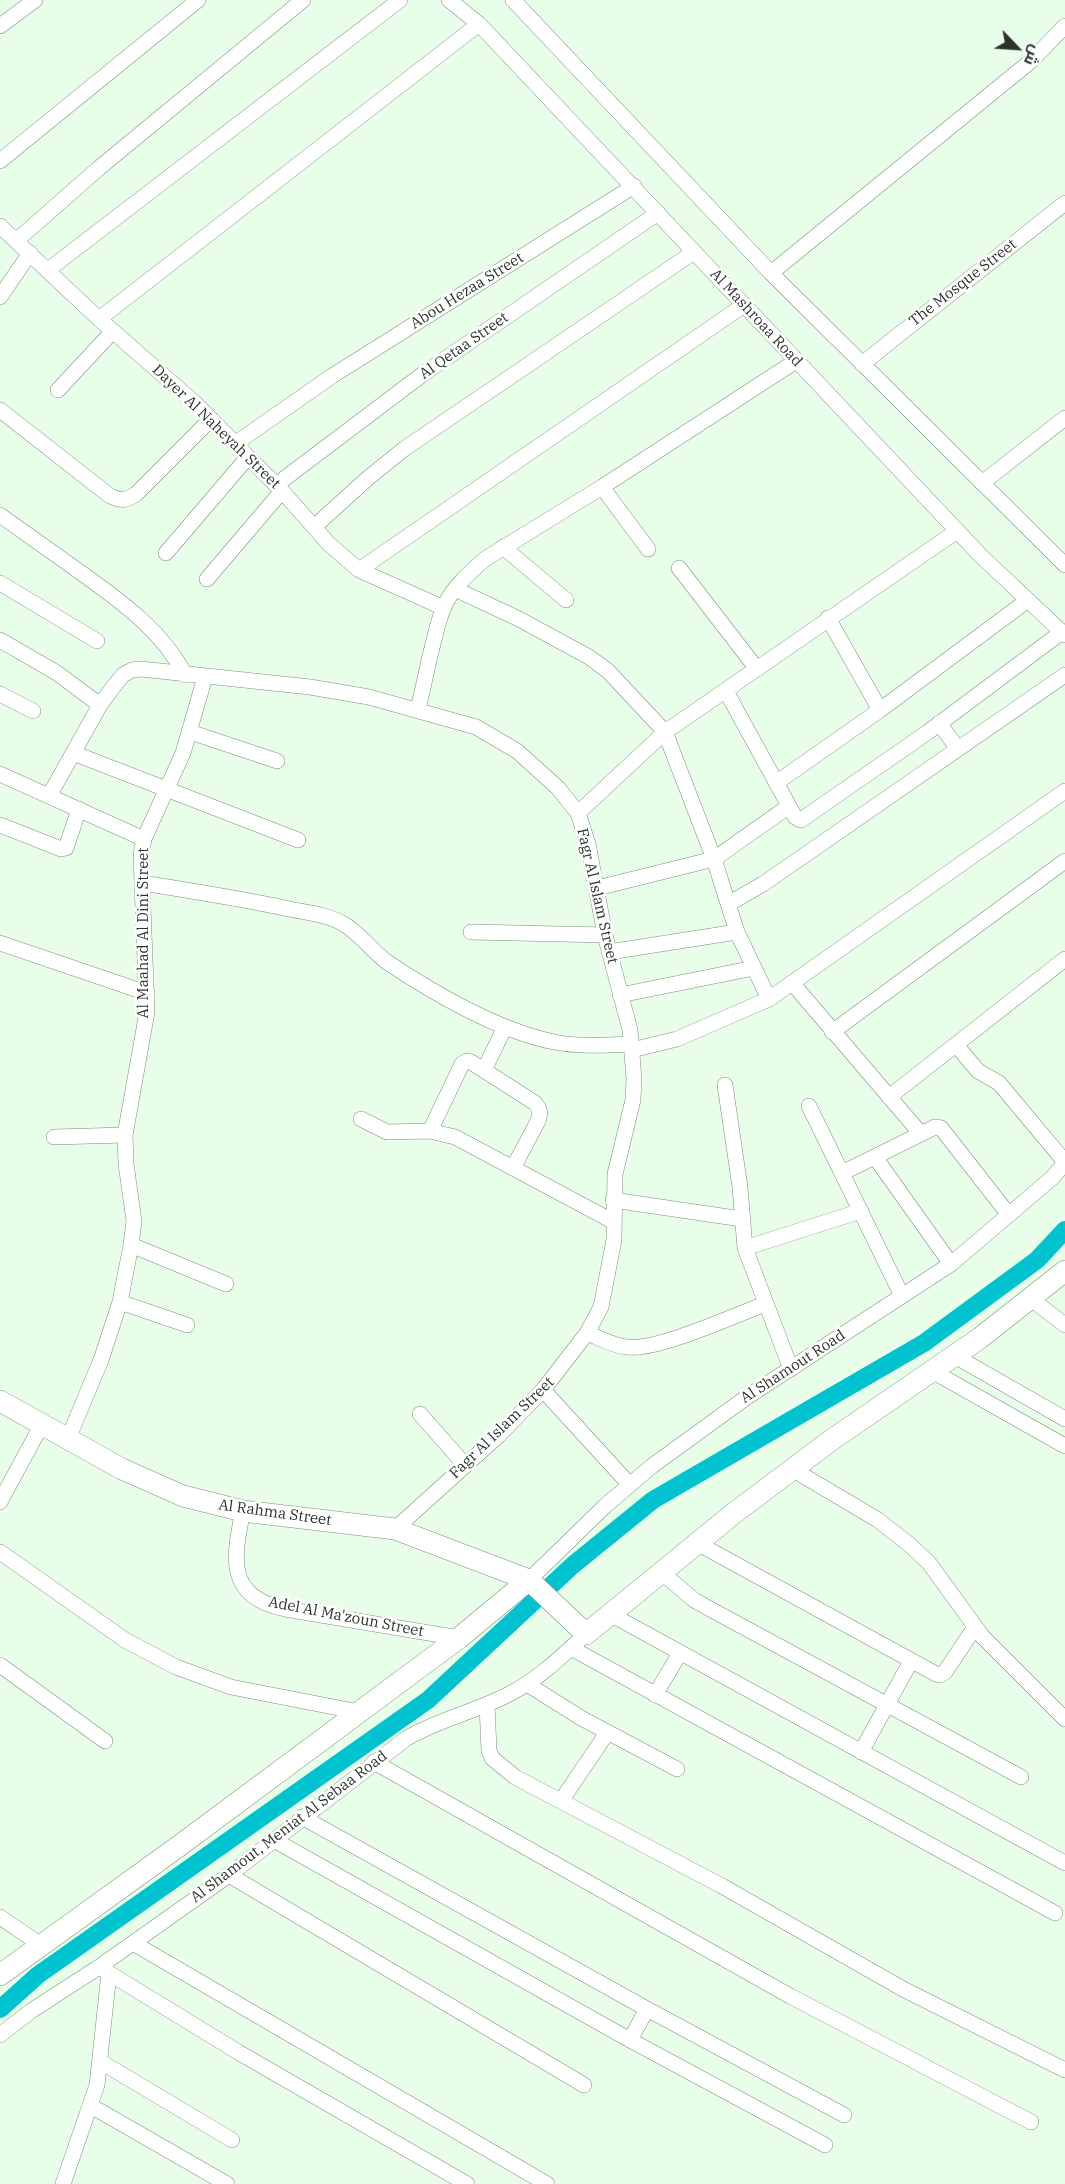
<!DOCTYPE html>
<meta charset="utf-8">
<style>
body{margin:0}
#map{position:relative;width:1065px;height:2184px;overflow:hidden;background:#e9fee9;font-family:"IBM Plex Serif",Cairo,serif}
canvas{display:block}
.north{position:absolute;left:987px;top:18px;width:60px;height:60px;-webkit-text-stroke:4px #fff;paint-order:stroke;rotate:115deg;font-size:16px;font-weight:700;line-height:24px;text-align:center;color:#2b332b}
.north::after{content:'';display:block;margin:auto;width:21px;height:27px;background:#2b332b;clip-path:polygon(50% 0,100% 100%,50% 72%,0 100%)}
</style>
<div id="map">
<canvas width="1065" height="2184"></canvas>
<div class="north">ش</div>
</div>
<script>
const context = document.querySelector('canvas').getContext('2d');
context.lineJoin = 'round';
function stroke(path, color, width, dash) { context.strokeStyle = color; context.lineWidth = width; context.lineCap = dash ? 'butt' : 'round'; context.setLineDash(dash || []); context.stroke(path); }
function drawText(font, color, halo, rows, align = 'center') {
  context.font = font + ' "IBM Plex Serif",serif'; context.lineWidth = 5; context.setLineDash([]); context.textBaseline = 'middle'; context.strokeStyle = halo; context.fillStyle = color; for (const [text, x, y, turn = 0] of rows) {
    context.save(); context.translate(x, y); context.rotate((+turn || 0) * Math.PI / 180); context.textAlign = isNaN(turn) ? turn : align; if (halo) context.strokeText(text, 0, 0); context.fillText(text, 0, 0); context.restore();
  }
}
stroke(new Path2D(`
 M0 2009 38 1975 428 1700 573 1565 653 1500 924 1343 1037 1260 1065 1230`), '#00c3cf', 18);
const street = new Path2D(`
 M449 0 479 24 981 556 1065 635
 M513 0 771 273 1065 565
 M0 26 35 0
 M0 161 198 0
 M0 226 99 319 196 404 282 491 329 544 359 570 444 608
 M16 241 99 168 303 0
 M48 270 400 0
 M771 273 1031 61 1065 26
 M0 297 30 253
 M99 319 479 24
 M862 364 1065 203
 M58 390 113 331
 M0 410 110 496C121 501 126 501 136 494L211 419
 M236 443 332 376 634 186
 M982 483 1065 418
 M276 485 423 374 658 213
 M602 487 648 549
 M0 515C27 534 53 553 80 572 120 601 162 630 185 675
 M314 527 368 478 404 449 694 252
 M503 547 566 600
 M166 553 248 457
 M679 568 757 669
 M359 570 744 305
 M207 579 282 491
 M0 583 97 641
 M455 589 519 619 589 657 608 671 665 732 714 859 737 932 769 999
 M828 618 880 710
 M0 640 57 673 100 705
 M726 691 795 817 801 820 928 732 1062 632
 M0 694 33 711
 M418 709C426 678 432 639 443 609 451 589 469 573 485 559L602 487 796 361
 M939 723 958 749
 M190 732 277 761
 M73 753 298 840
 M0 774 144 839
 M776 783 880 710 1028 600
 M49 796 100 705 114 686 123 675 132 670 141 669 310 687 369 697 476 727 517 751 558 788 578 813 588 844 605 935 630 1030 634 1079 633 1100 615 1174 614 1240 601 1307 587 1333 543 1390 499 1435 395 1529
 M578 813 665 732 957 531
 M0 825 61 849 66 848 79 809
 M142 883C193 891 244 899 294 910 310 913 328 915 342 923 360 933 371 950 387 962 433 993 499 1031 554 1042 579 1047 606 1045 632 1044
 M597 888 714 859 789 806
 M728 904 763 884 1065 675
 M471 932 605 935
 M0 943 147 993
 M609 952 737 932
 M793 984 921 1134
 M620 995 754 968
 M832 1032 1065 861
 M956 1045 978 1071 999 1083 1065 1162
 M632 1050 677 1039 769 999 1065 791
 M484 1070 505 1027
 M725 1085 740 1187 745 1248 791 1369
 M889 1097 1065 959
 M809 1106 902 1296
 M361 1119 387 1132 430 1131 455 1137 614 1222
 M430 1131 462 1064 467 1061 471 1062 535 1103C540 1109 541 1113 538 1121L513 1168
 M54 1137 125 1135
 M875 1157 951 1264
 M842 1173 935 1127 941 1128 1009 1215
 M613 1200 742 1219
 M131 1245 226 1284
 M745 1248 861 1211
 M1031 1299 1065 1325
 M120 1302 187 1325
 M587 1333C600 1338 613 1346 627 1347 657 1351 733 1316 765 1304
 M953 1355 1065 1419
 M932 1371 1065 1446
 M543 1390 630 1485
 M420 1414 465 1465
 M68 1439 101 1360 120 1302 131 1245 134 1221 126 1164 125 1135 147 1012 141 855 144 839 183 753 205 677
 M792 1469 878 1520 910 1545 929 1563 982 1636 1065 1719
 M0 1502 41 1426
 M243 1511C233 1558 226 1597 285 1609L459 1638
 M697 1543 936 1674 940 1675 945 1672 975 1627
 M0 1552 125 1640 176 1667 231 1687 359 1712
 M661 1572 694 1600 710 1609 1021 1777
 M529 1580 605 1506 652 1466 747 1397 951 1264 1052 1178 1065 1163
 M610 1614 1065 1863
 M571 1648 1055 1913
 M0 1665 105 1741
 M527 1684 581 1718 677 1769
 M655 1695 680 1653
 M487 1704 489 1751 492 1758 515 1777 722 1886 903 1989 1065 2070
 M861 1752 911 1661
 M374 1762 790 1996 1031 2122
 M561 1801 607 1733
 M302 1817 647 2009 844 2115
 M274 1840 630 2040
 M229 1875 584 2085
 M0 1917 41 1945
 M133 1943 547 2184
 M99 1967 238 2052 467 2184
 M647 2009 630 2040 825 2145
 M0 2035 31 2011 99 1967 229 1875 407 1738C441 1718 479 1711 513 1692 541 1677 563 1655 586 1634
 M101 2062 232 2140
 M91 2106 227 2184
 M63 2184 97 2085 109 1973`);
const secondary = new Path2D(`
 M0 1401 122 1469 183 1496 243 1511 395 1529 529 1580 586 1634 733 1514 830 1441 980 1338 1065 1271
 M0 1975 179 1846 459 1638 529 1580`);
stroke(street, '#7b8e7c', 16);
stroke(secondary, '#7b8e7c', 22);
stroke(street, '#fff', 15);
stroke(secondary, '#fff', 21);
drawText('15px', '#2b332b', '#fff', [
 ["The Mosque Street",963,283,-38],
 ["Abou Hezaa Street",467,291,-32],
 ["Al Mashroaa Road",756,318,47],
 ["Al Qetaa Street",464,346,-35],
 ["Dayer Al Naheyah Street",216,427,44],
 ["Fagr Al Islam Street",597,896,77],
 ["Al Maahad Al Dini Street",144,933,-90],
 ["Al Shamout Road",793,1367,-33],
 ["Fagr Al Islam Street",502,1428,-44],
 ["Al Rahma Street",275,1513,8],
 ["Adel Al Ma'zoun Street",346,1617,11],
 ["Al Shamout, Meniat Al Sebaa Road",289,1827,-37]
]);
</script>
